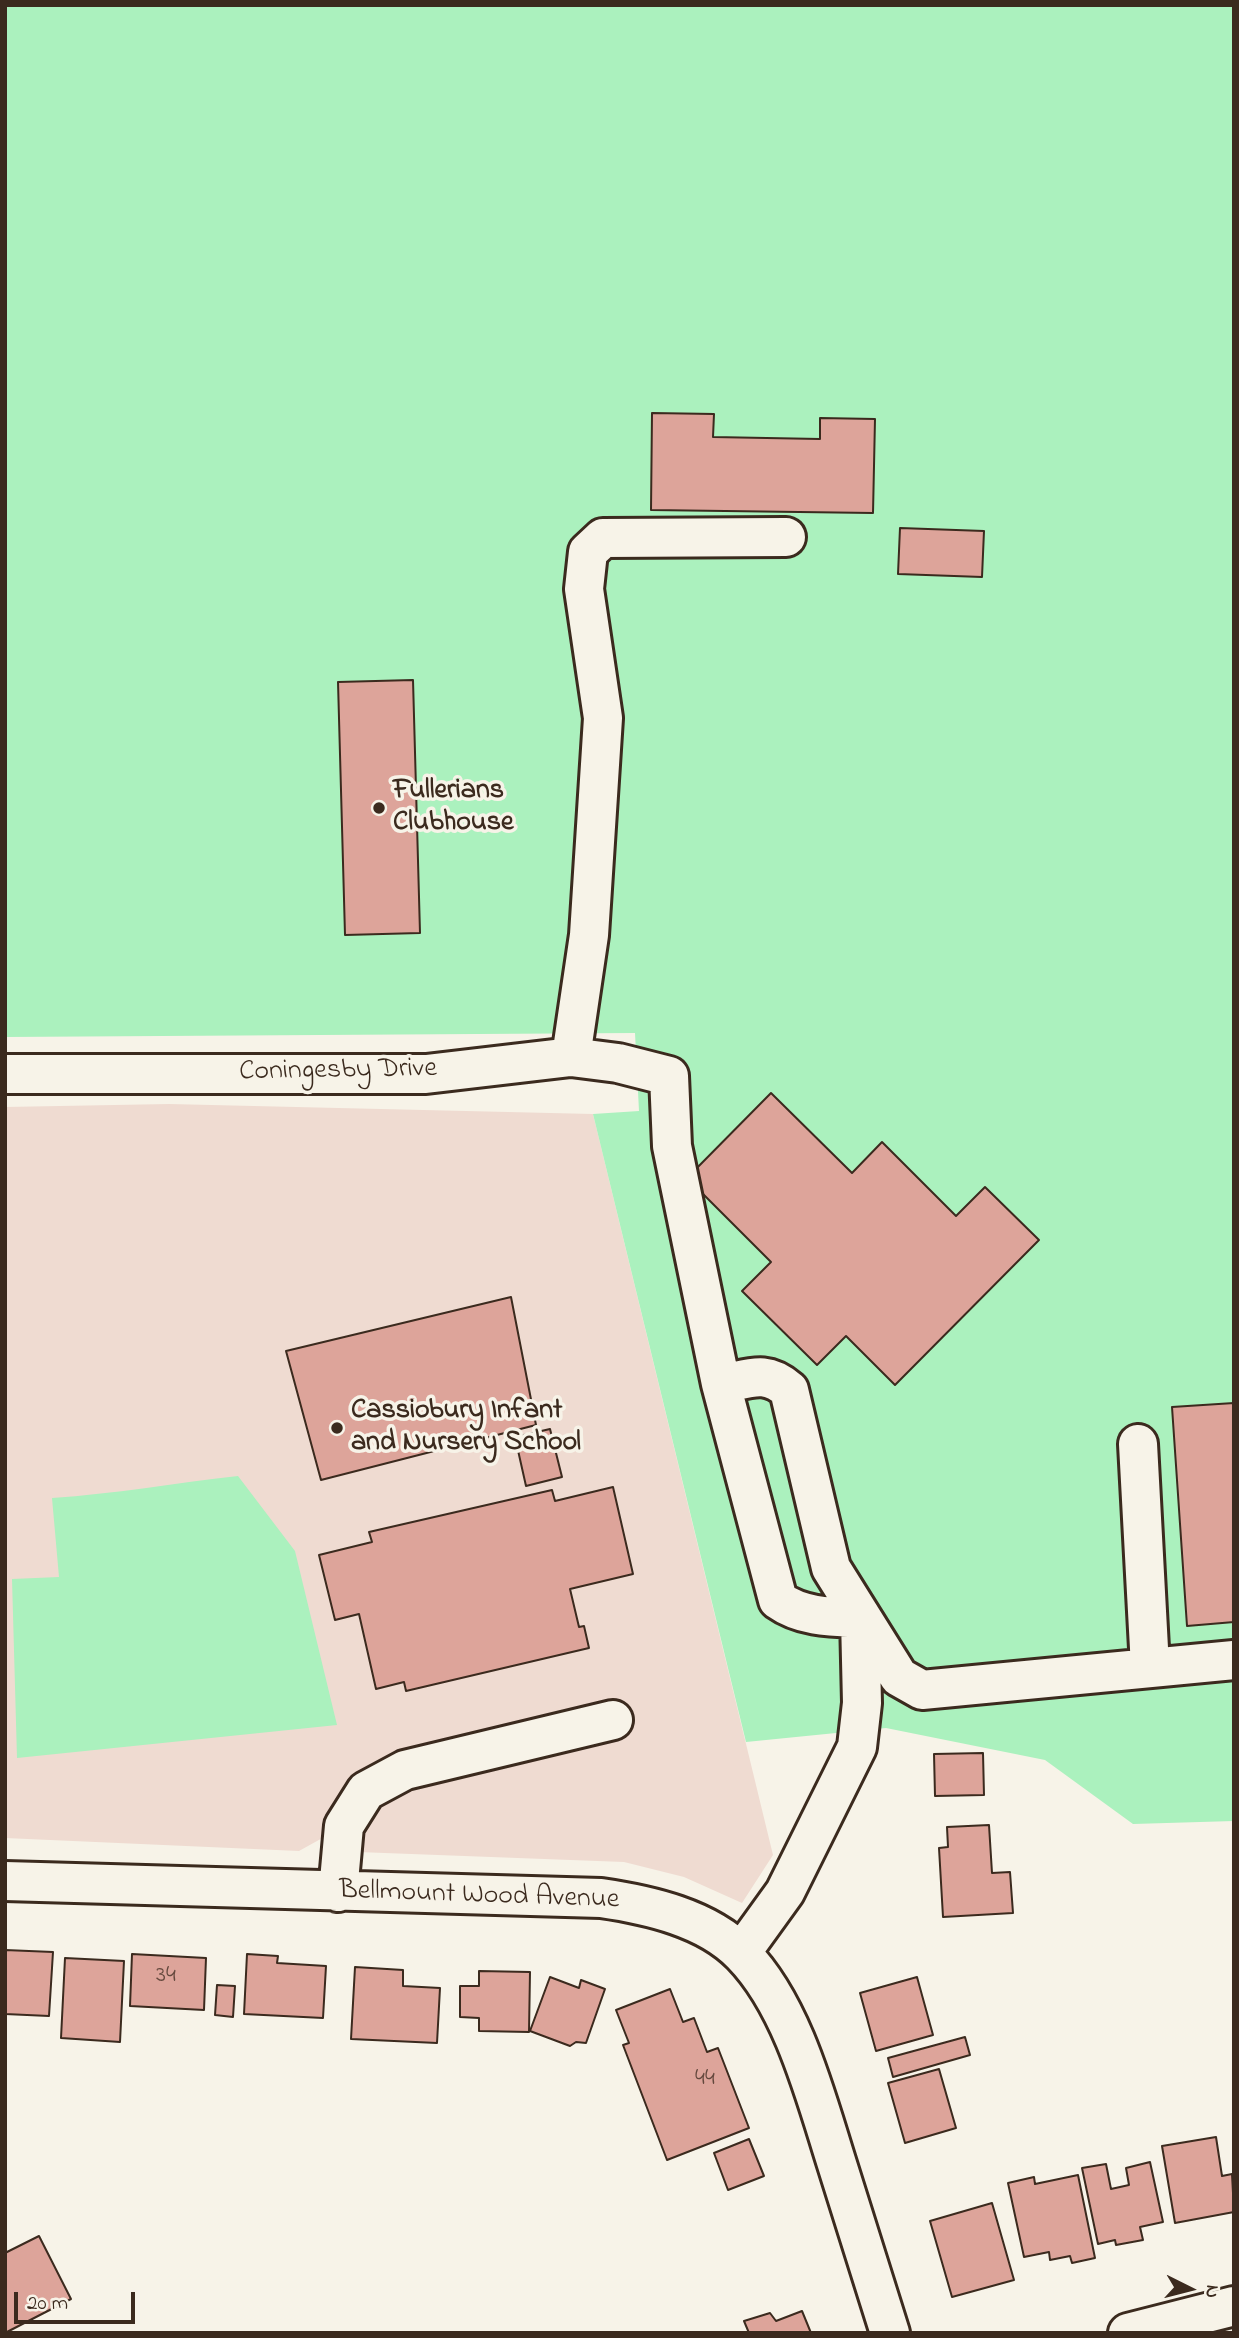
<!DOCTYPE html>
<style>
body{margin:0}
#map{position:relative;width:1239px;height:2338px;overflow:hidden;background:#f7f3e8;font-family:"Indie Flower",sans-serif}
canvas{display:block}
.frame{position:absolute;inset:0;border:7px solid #3b2a1e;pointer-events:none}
.north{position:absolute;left:1155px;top:2254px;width:70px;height:70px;-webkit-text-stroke:5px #f7f3e8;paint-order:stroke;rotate:96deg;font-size:19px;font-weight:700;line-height:28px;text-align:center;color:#3b2a1e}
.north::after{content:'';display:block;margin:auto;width:24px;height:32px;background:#3b2a1e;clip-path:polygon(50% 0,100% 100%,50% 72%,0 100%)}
.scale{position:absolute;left:14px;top:2292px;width:121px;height:32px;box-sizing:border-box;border:4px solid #3b2a1e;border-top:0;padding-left:9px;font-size:21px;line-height:24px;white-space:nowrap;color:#3b2a1e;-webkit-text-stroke:5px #f7f3e8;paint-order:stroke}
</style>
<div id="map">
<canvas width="1239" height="2338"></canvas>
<div class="frame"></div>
<div class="north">N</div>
<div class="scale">20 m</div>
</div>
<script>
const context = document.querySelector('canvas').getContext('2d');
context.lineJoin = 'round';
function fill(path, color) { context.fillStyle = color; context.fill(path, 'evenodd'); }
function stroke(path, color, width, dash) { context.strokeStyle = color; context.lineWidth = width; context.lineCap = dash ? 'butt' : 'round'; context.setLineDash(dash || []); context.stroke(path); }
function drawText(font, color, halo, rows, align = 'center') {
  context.font = font + ' "Indie Flower",sans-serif'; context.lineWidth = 7; context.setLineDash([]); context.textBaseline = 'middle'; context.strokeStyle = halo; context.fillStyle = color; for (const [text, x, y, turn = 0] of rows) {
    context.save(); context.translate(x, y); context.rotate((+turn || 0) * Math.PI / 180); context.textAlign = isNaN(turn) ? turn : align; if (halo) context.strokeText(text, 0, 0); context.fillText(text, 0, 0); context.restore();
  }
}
fill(new Path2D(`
 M169 1104 593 1114 773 1855 742 1903 684 1877 624 1862 358 1852 344 1826 299 1851 5 1838V1107Z`), '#efdbd1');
fill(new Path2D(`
 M5 5H1234V1821L1133 1824 1045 1760 886 1728 746 1742 593 1114 639 1111 635 1033 5 1037Z
 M238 1476 295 1551 337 1725 17 1758 12 1579 59 1577 52 1498C114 1494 175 1483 238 1476Z`), '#abf1be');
const building = new Path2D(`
 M652 413 714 414 713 437 820 439V418L875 419 873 513 651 510Z
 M900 528 984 531 982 577 898 574Z
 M413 680 420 933 345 935 338 682Z
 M771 1093 852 1173 882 1142 956 1216 985 1187 1039 1240 895 1385 846 1336 817 1365 742 1291 771 1262 687 1178Z
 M511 1297 536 1425 321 1480 286 1351Z
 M1234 1403V1622L1187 1626 1172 1407Z
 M550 1429 562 1477 526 1486 515 1437Z
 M613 1487 633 1574 570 1589 579 1627 584 1626 589 1648 406 1691 404 1682 376 1689 359 1614 335 1620 319 1555 372 1542 369 1532 552 1490 555 1501Z
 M983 1753 984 1795 935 1796 934 1754Z
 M989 1825 992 1873 1010 1872 1013 1913 943 1917 939 1848 948 1847 947 1827Z
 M5 1950 53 1952 49 2016 5 2014Z
 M132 1954 206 1958 204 2010 130 2006Z
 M247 1954 278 1956 277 1963 326 1966 323 2018 244 2014Z
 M65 1958 124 1961 120 2042 61 2038Z
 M355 1967 403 1970V1986L440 1988 437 2043 351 2039Z
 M479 1971 530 1972 529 2032 479 2031V2018L460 2017V1986H479Z
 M550 1977 579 1988 581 1980 605 1989 586 2043 576 2042 570 2046 530 2031Z
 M917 1977 933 2035 876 2051 860 1993Z
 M217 1985 235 1986 233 2017 215 2015Z
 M670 1989 683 2022 694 2018 707 2052 718 2048 749 2128 667 2160 623 2045 629 2043 616 2010Z
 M965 2037 970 2055 893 2077 888 2058Z
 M939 2069 956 2128 905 2143 888 2083Z
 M1216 2137 1222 2176 1232 2174 1234 2212 1175 2223 1162 2146Z
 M749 2139 764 2176 728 2190 714 2153Z
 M1150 2162 1163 2222 1140 2227 1143 2240 1116 2245 1115 2240 1098 2244 1082 2168 1106 2164 1111 2189 1129 2185 1126 2168Z
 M1078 2175 1095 2258 1072 2263 1070 2256 1050 2260 1049 2252 1024 2257 1008 2183 1034 2177 1035 2184Z
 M992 2203 1014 2280 952 2297 930 2221Z
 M39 2236 71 2299 5 2333V2253Z
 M802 2311 811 2333H749L744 2321 770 2313 776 2321Z`);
fill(building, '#dda49a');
stroke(building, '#3b2a1e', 2);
const minor = new Path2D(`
 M571 1057 589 935 603 718 584 589 588 552 603 538 786 537
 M5 1074H426L571 1057 618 1063 669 1076 672 1146 721 1384
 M1138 1444 1150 1667
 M860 1618C830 1617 802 1617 778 1600L721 1384C750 1379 765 1369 789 1390L831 1568 899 1677 922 1690 1234 1660
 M5 1881 601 1898C649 1905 707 1918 742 1954 792 2005 815 2094 836 2161 854 2218 872 2275 890 2333
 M338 1892 344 1826 366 1791 405 1770 613 1720
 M741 1953 785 1892 857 1747 862 1703 860 1618
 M1128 2333 1234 2306`);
stroke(minor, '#3b2a1e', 44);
stroke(minor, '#f7f3e8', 38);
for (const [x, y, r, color] of [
 [379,808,7,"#3b2a1e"],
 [337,1428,7,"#3b2a1e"]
]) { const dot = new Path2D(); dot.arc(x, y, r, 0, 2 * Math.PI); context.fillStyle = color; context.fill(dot); stroke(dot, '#f7f3e8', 2.5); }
drawText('24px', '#64483d', null, [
 ["34",166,1977],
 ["44",705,2080]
]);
drawText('bold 28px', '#3b2a1e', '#f7f3e8', [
 ["Fullerians",393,792],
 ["Clubhouse",393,824],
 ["Cassiobury Infant",351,1412],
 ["and Nursery School",351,1444]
], 'left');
drawText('28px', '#3b2a1e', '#f7f3e8', [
 ["Coningesby Drive",338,1072,-1],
 ["Bellmount Wood Avenue",479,1897,2]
]);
</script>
